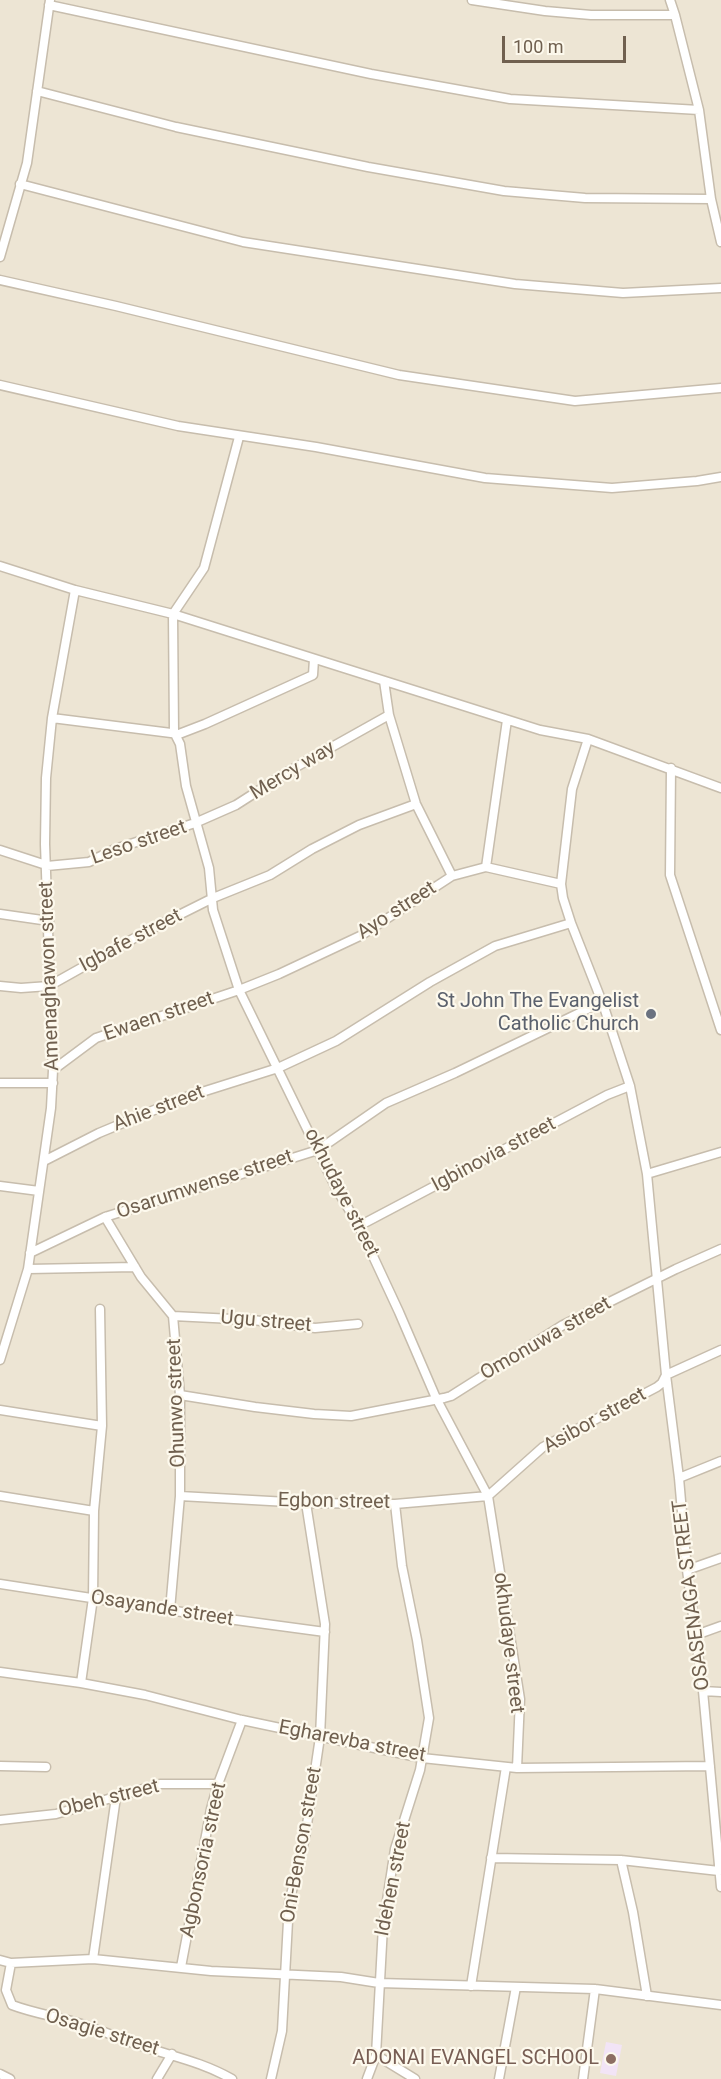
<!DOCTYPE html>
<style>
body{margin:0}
#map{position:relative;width:721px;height:2079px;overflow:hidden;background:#faf5e7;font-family:Roboto,sans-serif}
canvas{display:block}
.scale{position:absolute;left:502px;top:36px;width:124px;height:27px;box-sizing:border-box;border:3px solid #70604f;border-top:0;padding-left:8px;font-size:18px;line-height:21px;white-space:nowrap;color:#70604f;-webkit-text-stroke:4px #fdf9ed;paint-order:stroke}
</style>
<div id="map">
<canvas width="721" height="2079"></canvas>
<div class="scale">100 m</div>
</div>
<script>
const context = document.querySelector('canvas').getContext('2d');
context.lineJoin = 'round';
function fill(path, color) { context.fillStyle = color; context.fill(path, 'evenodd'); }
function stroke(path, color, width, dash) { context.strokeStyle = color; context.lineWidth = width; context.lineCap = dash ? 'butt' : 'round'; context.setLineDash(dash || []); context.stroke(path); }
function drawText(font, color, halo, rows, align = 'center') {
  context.font = font + ' Roboto,sans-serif'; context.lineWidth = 4.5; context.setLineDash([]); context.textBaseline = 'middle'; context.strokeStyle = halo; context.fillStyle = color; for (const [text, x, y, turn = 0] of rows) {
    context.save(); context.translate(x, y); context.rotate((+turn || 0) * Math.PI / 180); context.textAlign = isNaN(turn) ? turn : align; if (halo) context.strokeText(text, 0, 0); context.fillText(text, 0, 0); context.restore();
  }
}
fill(new Path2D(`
 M0 0H721V2079H0Z`), '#ede5d4');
fill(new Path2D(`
 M606 2042 622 2045 616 2076 600 2073Z`), '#f2e4f6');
const minor = new Path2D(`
 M472 0 545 11 591 15H675L670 0
 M49 5 371 74 510 99 699 110 675 15
 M37 91 176 127 368 167 504 191 585 198 711 199
 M699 110 711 199 721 242
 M20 184 243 242 515 284 623 293 721 288
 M0 257 27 163 50 0
 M0 280 116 306 399 375 575 401 721 388
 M0 385 178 426 316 447 485 478 612 488 697 481 721 477
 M239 437 204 568 173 614 174 732 180 744 186 786 209 868 213 910 239 990 337 1190 359 1226 399 1312 436 1398 488 1496 520 1699 517 1768
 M0 566 75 590 173 614 540 730 588 739 721 788
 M384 681 389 715 416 804 452 876
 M52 718 179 734 205 724 313 675 314 659
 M588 739 572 789 561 884 563 898 571 923 604 1007 630 1086 647 1174 666 1375 679 1478 687 1570 703 1691 721 1887
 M671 768 670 875 721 1030
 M0 850 46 865
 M47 866 89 862 115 849 195 823 236 805 289 771 389 715
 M486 867 507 720
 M0 914 49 921
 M0 986 21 988 49 986 147 931 213 898 270 875 312 849 359 825 416 804
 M53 1070 96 1038 239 990 279 974 362 935 452 876 486 867 561 884
 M0 1083H53
 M44 1161 99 1133 183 1098 278 1068 336 1041 430 982 495 946 571 923
 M647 1174 721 1152
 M0 1186 39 1191
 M105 1217 141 1277 173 1316 180 1395V1496L170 1610
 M359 1226 607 1095 630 1086
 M30 1253 105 1217 318 1150 386 1103 455 1073 602 1002
 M28 1269 135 1267
 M173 1316 253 1320 315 1328 358 1324
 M0 1360 28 1269 51 1108 53 1070 45 844 46 778 52 718 75 590
 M180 1395 255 1407 314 1414 351 1416 444 1398 451 1396 563 1325 676 1269 721 1249
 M0 1410 102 1426
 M679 1478 721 1461
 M0 1496 94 1511
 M180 1496 306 1503 395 1504 488 1496 543 1447 657 1387 662 1383 666 1375 721 1350
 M687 1570 721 1558
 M0 1584 221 1618 325 1632
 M696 1635 721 1626
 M0 1672 81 1683 145 1695 242 1720 422 1758 517 1768 710 1766
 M81 1683 93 1598 94 1511 102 1426 100 1309
 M703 1691 721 1692
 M0 1766 46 1767
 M0 1820 56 1814 160 1784H218
 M491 1858 621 1860 719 1871
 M621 1860 633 1912 647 1996
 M93 1959 116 1797
 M0 1960 11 1963 93 1959 211 1971 341 1977 379 1983 595 1989 721 2005
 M11 1963 6 1990 12 2005C33 2013 54 2016 75 2022 96 2028 116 2037 136 2044 170 2056 200 2061 232 2079
 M181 1967 211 1809 218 1784 242 1720
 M471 1986 506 1767
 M376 2055 415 2079
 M0 2074 10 2079
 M157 2079 172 2054
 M271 2079 282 2031 289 1903 305 1838 320 1737 325 1624 306 1503
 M367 2079 376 2055 383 1926 395 1849 420 1770 429 1718 417 1640 402 1566 395 1504
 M499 2079 516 1987
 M583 2079 595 1989`);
stroke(minor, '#c7bdad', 11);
stroke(minor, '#fff', 8);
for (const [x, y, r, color] of [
 [651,1014,6,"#6b7280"],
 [611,2059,6,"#8d6e63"]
]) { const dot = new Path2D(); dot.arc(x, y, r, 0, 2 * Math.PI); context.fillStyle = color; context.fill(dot); stroke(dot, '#fdf9ed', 2); }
drawText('20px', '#70604f', '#fdf9ed', [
 ["Mercy way",293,771,-31],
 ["Leso street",139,843,-19],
 ["Ayo street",397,911,-33],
 ["Igbafe street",131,941,-28],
 ["Amenaghawon street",50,976,-92],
 ["Ewaen street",159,1017,-19],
 ["Ahie street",159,1109,-21],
 ["Igbinovia street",494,1155,-28],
 ["Osarumwense street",205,1185,-18],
 ["okhudaye street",341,1193,63],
 ["Ugu street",266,1322,5],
 ["Omonuwa street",546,1339,-30],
 ["Ohunwo street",177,1403,-92],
 ["Asibor street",595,1421,-29],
 ["Egbon street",334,1502,1],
 ["OSASENAGA STREET",692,1595,-97],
 ["Osayande street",162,1609,9],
 ["okhudaye street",508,1643,83],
 ["Egharevba street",352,1742,11],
 ["Obeh street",109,1799,-14],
 ["Oni-Benson street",302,1845,-80],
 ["Agbonsoria street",204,1860,-78],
 ["Idehen street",394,1879,-79],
 ["Osagie street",102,2033,17]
]);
drawText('20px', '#5b616d', '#fdf9ed', [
 ["St John The Evangelist",639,1002],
 ["Catholic Church",639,1025]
], 'right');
drawText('20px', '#785e54', '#fdf9ed', [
 ["ADONAI EVANGEL SCHOOL",599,2059]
], 'right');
</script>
